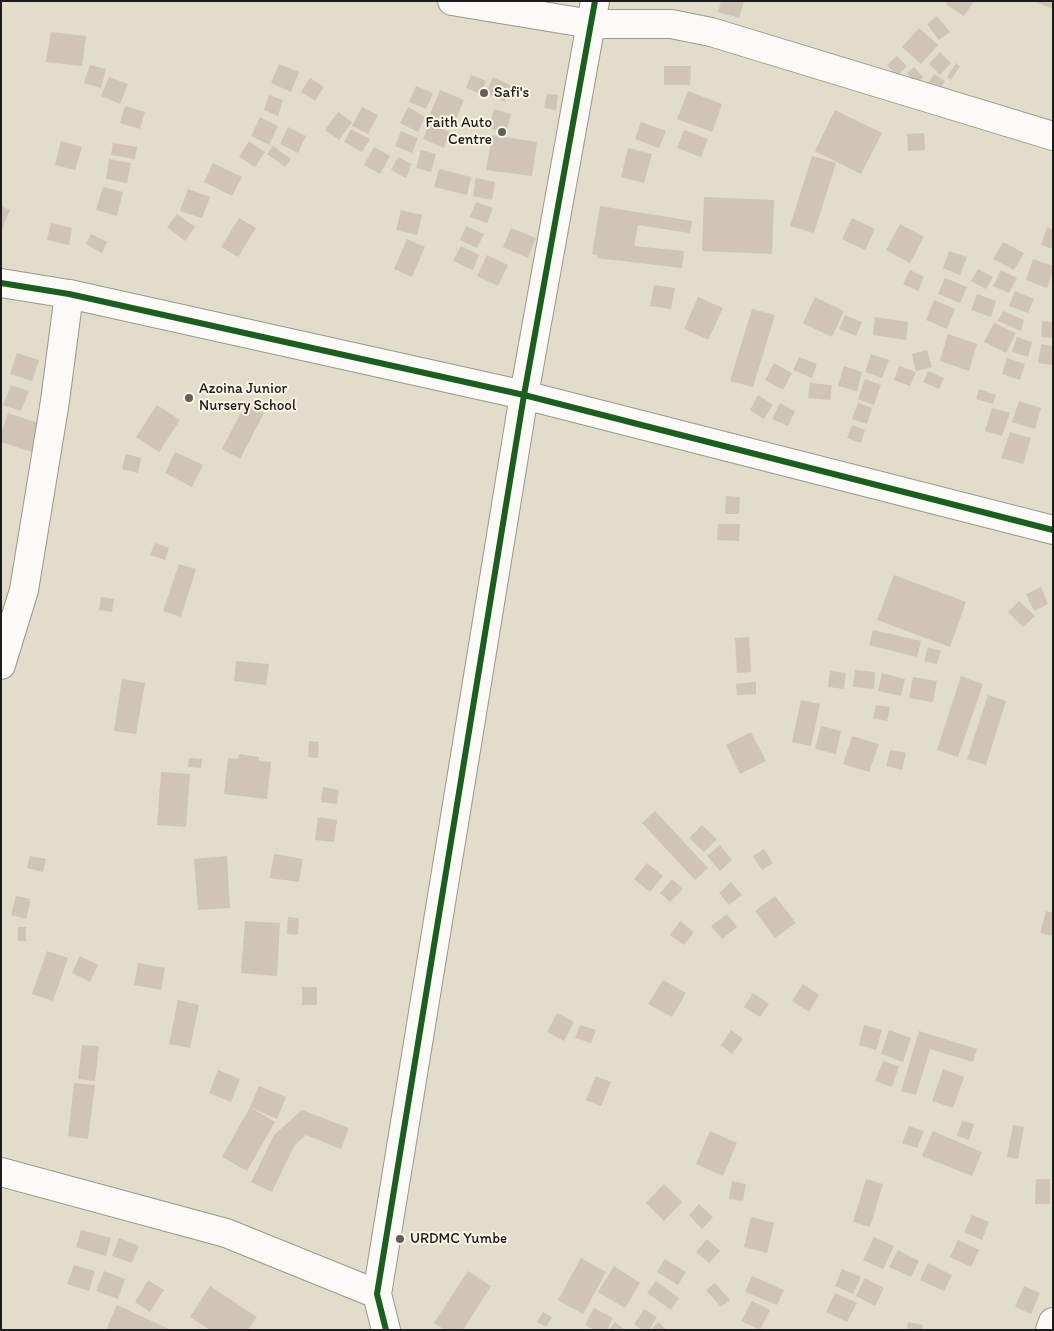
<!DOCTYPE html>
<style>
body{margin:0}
#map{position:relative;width:1054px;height:1331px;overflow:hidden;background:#e2dcca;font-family:Itim,sans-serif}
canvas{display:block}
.frame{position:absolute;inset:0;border:2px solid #1c1c1c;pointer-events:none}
</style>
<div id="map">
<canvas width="1054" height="1331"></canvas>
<div class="frame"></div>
</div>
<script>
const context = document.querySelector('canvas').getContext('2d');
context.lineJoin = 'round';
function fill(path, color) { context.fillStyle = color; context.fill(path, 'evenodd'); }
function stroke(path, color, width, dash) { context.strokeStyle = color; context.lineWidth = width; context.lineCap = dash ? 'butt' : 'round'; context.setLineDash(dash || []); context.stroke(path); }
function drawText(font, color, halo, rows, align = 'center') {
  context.font = font + ' Itim,sans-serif'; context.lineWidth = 4; context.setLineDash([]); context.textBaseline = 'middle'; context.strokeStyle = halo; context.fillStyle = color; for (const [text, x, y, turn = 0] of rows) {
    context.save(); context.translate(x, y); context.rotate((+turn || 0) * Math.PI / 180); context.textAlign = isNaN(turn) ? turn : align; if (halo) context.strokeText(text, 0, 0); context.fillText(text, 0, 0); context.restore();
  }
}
fill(new Path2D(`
 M721 1H744L739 18 718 12Z
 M948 1H974L964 16 946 4Z
 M1034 1H1053V9Z
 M937 16 950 32 939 40 927 24Z
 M919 28 938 45 921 64 902 47Z
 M51 32 86 36 82 66 46 62Z
 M940 52 951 63 940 75 929 64Z
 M897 56 907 66 897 76 887 65Z
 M956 63 960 66 951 80 947 77Z
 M279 64 299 72 291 92 271 83Z
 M90 65 106 69 101 88 84 83Z
 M664 66H691L690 85H664Z
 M914 67 923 77 916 84 907 73Z
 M934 74 945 81 935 97 924 90Z
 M471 75 486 81 480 94 466 88Z
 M109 77 128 84 120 104 101 96Z
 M493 77 512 86 505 102 486 93Z
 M310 78 324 87 315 101 301 92Z
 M416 86 433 93 426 109 409 102Z
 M440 90 464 100 452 128 428 119Z
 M688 91 722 104 712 132 677 119Z
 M547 94 558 95 556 110 544 108Z
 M269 95 283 100 278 116 264 110Z
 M125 106 145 112 140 129 120 123Z
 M362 107 378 115 368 134 352 126Z
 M408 107 425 117 418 132 400 123Z
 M494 109 511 114 506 133 489 128Z
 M835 110 882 133 861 174 815 151Z
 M338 112 352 122 339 140 325 130Z
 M260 117 278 126 269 145 251 136Z
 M641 122 666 131 659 148 635 139Z
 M429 124 450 132 444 148 423 139Z
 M288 127 306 136 298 153 280 144Z
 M351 129 370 139 362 152 344 142Z
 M684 130 708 139 701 157 677 148Z
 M401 131 418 138 412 153 395 146Z
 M924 133 925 150 908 151 907 134Z
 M492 135 537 142 532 176 486 170Z
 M61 141 82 147 75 170 55 165Z
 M249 141 265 152 255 167 239 157Z
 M113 143 137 147 135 159 111 155Z
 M273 146 291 159 285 167 267 154Z
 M374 147 390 156 380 174 364 165Z
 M628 148 652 154 644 183 621 177Z
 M421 150 436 154 431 172 416 168Z
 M812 156 836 163 814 233 790 226Z
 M398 157 412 164 406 178 391 170Z
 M109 159 131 163 127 183 106 179Z
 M213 163 242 177 232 196 204 182Z
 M439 169 471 177 467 195 434 187Z
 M476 178 495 182 492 200 473 196Z
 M103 187 123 192 117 216 96 210Z
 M188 189 210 197 202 218 180 211Z
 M704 197 774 200 772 254 702 251Z
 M476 202 493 208 487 223 470 217Z
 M1 206 10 210 1 231Z
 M600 206 692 221 690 233 638 225 634 246 684 251 682 268 597 258 598 255 592 254Z
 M401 210 422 215 417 235 396 230Z
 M177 214 195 227 185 241 167 227Z
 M239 218 256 228 238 257 221 247Z
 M852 218 875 229 865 250 842 239Z
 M51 223 72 228 69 245 47 240Z
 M900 224 924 237 910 263 886 250Z
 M466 226 484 234 477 248 460 240Z
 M1047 227 1053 230V249L1041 245Z
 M511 228 536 238 528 258 503 247Z
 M91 234 107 242 102 253 86 244Z
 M407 239 425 247 412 277 394 269Z
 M1003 242 1024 253 1014 270 993 259Z
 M461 246 479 255 473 270 453 261Z
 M949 251 967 257 960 275 943 268Z
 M487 255 508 265 498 286 477 276Z
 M1033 259 1053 266V272L1047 288 1026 280Z
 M978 269 993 277 986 289 971 281Z
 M910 270 924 277 918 291 903 284Z
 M1001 270 1017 278 1009 293 993 286Z
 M945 278 967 287 960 303 938 294Z
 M654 285 675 288 671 309 650 306Z
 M1015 291 1034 299 1028 313 1009 306Z
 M977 294 996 301 991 317 971 310Z
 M698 297 723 308 708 340 684 329Z
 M815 297 844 311 832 337 803 323Z
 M934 300 955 309 947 329 926 320Z
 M752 309 775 315 753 387 730 381Z
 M1003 311 1024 320 1021 331 998 321Z
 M845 315 862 322 856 336 839 329Z
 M875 317 908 322 906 340 873 335Z
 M1042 321 1053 322V338L1041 337Z
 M994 323 1016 333 1006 353 984 342Z
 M948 334 977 344 969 371 940 361Z
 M1017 337 1032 342 1028 357 1012 352Z
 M1041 344 1053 346V365L1038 363Z
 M927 350 932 367 916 371 912 354Z
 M17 353 39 360 32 381 10 374Z
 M871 354 889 360 882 378 865 372Z
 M799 357 817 364 812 378 793 370Z
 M1007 358 1025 364 1020 380 1002 374Z
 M774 363 792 373 783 390 765 380Z
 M844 366 862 372 857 391 838 386Z
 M899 366 916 372 910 386 894 380Z
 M928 371 944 378 939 389 923 382Z
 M865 379 881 385 874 405 858 399Z
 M810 383 832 385 830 400 808 398Z
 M11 385 29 391 21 411 3 405Z
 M979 389 996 395 993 404 976 399Z
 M758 395 773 405 764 419 750 410Z
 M1019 401 1041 408 1035 429 1012 422Z
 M246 403 264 413 240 459 222 449Z
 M780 403 795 411 788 426 772 419Z
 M858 403 872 408 867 424 852 419Z
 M157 405 180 420 159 452 136 437Z
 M992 408 1010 413 1002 436 985 431Z
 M8 413 44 425 35 453 1 442V434Z
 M852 425 865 430 861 443 847 438Z
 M1010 432 1031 438 1023 464 1001 458Z
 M175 452 203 465 192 487 165 473Z
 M126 454 141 458 138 473 122 469Z
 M726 496 740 497 739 514H725Z
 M718 524H740L739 541 717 540Z
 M155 543 169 548 165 560 150 555Z
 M179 564 196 569 181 617 163 611Z
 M894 575 966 602 950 647 877 620Z
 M1041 587 1048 604 1034 611 1026 594Z
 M101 597 114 599 112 612 99 610Z
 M1019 601 1035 616 1023 627 1008 612Z
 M873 630 921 641 917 657 869 645Z
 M749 637 751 672 737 673 735 638Z
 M928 647 941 651 937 664 924 661Z
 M236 661 269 664 266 685 234 681Z
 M855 670 875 672 874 689 853 687Z
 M830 671 846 673 844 689 828 687Z
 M882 673 905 679 901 696 878 691Z
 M961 676 983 684 958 757 937 750Z
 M913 677 937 681 933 702 909 698Z
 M122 679 145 683 136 734 114 731Z
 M756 682V694L737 695 736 684Z
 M988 695 1006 701 986 765 967 759Z
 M801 700 820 704 811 746 792 742Z
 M876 705 890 707 887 721 873 718Z
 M821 726 841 731 836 754 815 749Z
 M751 732 766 761 740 774 726 745Z
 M852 736 879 744 869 772 843 764Z
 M309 741 319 742 318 758 308 757Z
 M890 750 906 753 902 770 886 766Z
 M239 754 259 757V761L271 762 267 799 224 794 228 758 238 759Z
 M189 758 202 759 201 768 188 767Z
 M161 772 190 774 186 827 157 825Z
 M323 787 339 790 337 804 321 802Z
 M655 811 708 868 695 880 642 823Z
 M318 817 337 820 334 842 315 840Z
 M702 825 717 839 704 852 689 838Z
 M720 845 732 860 720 871 707 856Z
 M764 849 773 863 762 870 753 856Z
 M274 854 303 859 299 882 270 878Z
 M30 856 46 859 43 872 27 868Z
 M227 856 230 908 198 910 194 859Z
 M647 863 663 876 650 892 634 879Z
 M672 879 683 889 670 902 660 893Z
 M731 882 742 895 729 905 719 893Z
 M16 896 31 899 26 919 11 915Z
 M775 896 796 923 775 938 755 911Z
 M1046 911 1053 913V936L1040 933Z
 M727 914 737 927 722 939 711 926Z
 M288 917 299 918 298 935 287 934Z
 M245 921 280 923 277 976 241 973Z
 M680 921 694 932 684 945 670 935Z
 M18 927H26V941H18Z
 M47 951 68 958 53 1001 32 994Z
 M80 956 98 965 90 982 72 973Z
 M138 963 165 968 161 990 134 985Z
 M663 980 686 993 672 1017 648 1004Z
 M803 984 819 995 809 1012 792 1001Z
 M302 987H317V1005H302Z
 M753 993 769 1004 760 1017 744 1007Z
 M178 1000 199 1005 190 1048 169 1044Z
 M557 1013 574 1022 564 1041 547 1032Z
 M580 1025 596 1030 591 1043 575 1038Z
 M864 1025 882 1030 876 1050 859 1045Z
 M731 1030 743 1039 732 1054 721 1045Z
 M889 1030 911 1038 903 1062 881 1054Z
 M919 1031 977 1049 973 1062 930 1049 916 1095 901 1091Z
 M82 1045 99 1046 95 1081 78 1079Z
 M883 1061 899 1066 892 1087 875 1081Z
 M943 1069 964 1077 953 1108 932 1101Z
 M218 1070 240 1079 231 1102 209 1093Z
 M596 1076 611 1082 601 1106 586 1100Z
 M74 1083 95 1085 88 1139 68 1136Z
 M259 1086 286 1097 277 1119 250 1107Z
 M250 1107 275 1122 247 1171 222 1157Z
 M302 1110 349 1128 341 1149 306 1135 294 1146 272 1192 251 1182 274 1135Z
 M962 1121 974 1124 969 1140 957 1136Z
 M1013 1125 1024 1127 1018 1159 1007 1157Z
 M909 1126 924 1131 917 1148 902 1143Z
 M710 1131 737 1143 723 1176 696 1164Z
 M933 1131 982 1152 972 1176 922 1156Z
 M866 1179 883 1184 870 1227 853 1222Z
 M1036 1179H1050V1204H1035Z
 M732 1181 746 1184 743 1201 729 1199Z
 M664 1184 682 1202 664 1221 646 1203Z
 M699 1204 713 1217 702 1229 689 1215Z
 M972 1215 989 1222 982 1240 964 1232Z
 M751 1217 774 1223 767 1253 744 1247Z
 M81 1230 111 1238 106 1256 76 1247Z
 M874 1237 894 1246 883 1269 863 1260Z
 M119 1238 139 1246 132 1263 112 1256Z
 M707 1239 720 1251 709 1263 696 1252Z
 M958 1240 979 1250 971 1267 950 1257Z
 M898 1250 919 1261 911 1277 889 1267Z
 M581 1258 606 1272 583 1314 558 1300Z
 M665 1259 686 1272 678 1285 657 1272Z
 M928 1263 952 1275 944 1291 920 1280Z
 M74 1265 95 1271 89 1291 67 1284Z
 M614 1266 640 1283 625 1308 598 1292Z
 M842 1269 861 1277 853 1294 835 1286Z
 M104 1271 125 1279 118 1299 96 1291Z
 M468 1271 491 1286 463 1330H445L434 1323Z
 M752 1276 784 1290 777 1305 745 1292Z
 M865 1278 884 1288 875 1306 856 1296Z
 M148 1280 164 1290 150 1312 135 1302Z
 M656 1281 679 1298 671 1310 647 1293Z
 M715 1283 730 1300 721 1307 706 1290Z
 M210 1286 257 1317 248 1330H210L190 1317Z
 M1024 1286 1040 1293 1031 1314 1015 1307Z
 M835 1293 857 1303 847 1322 826 1312Z
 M752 1301 770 1310 760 1330 741 1321Z
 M117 1305 171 1330H106Z
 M594 1308 613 1318 607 1330H594L585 1325Z
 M644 1309 657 1317 649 1330H642L634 1324Z
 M543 1312 552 1317 546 1327 537 1322Z
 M615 1322 625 1330H609Z
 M658 1322 667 1330H651Z
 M908 1322 923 1325 922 1330H907Z`), '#d0c4b6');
const minor = new Path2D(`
 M452 1 591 24H671L711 32 1053 136
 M1 283 69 294 524 395 1053 530
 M1 665 24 590 55 401 69 294
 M1 1172 226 1233 377 1294
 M386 1330 377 1294 524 395 595 1
 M1050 1330 1053 1322`);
stroke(minor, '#9a978c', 30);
stroke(minor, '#fbfaf7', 28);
stroke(new Path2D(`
 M1 283 69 294 524 395 1053 530
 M386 1330 377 1294 524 395 595 1`), '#1b5e20', 6);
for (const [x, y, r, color] of [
 [484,93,5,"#615f59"],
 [502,132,5,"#615f59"],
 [189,398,5,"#615f59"],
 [400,1239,5,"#615f59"]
]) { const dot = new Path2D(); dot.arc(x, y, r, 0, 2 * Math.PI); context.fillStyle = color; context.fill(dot); stroke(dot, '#fcf5e5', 2); }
drawText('15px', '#1c1c1c', '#fcf5e5', [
 ["Safi's",494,93],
 ["Faith Auto",492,123,"right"],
 ["Centre",492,140,"right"],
 ["Azoina Junior",199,389],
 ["Nursery School",199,406],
 ["URDMC Yumbe",410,1239]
], 'left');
</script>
